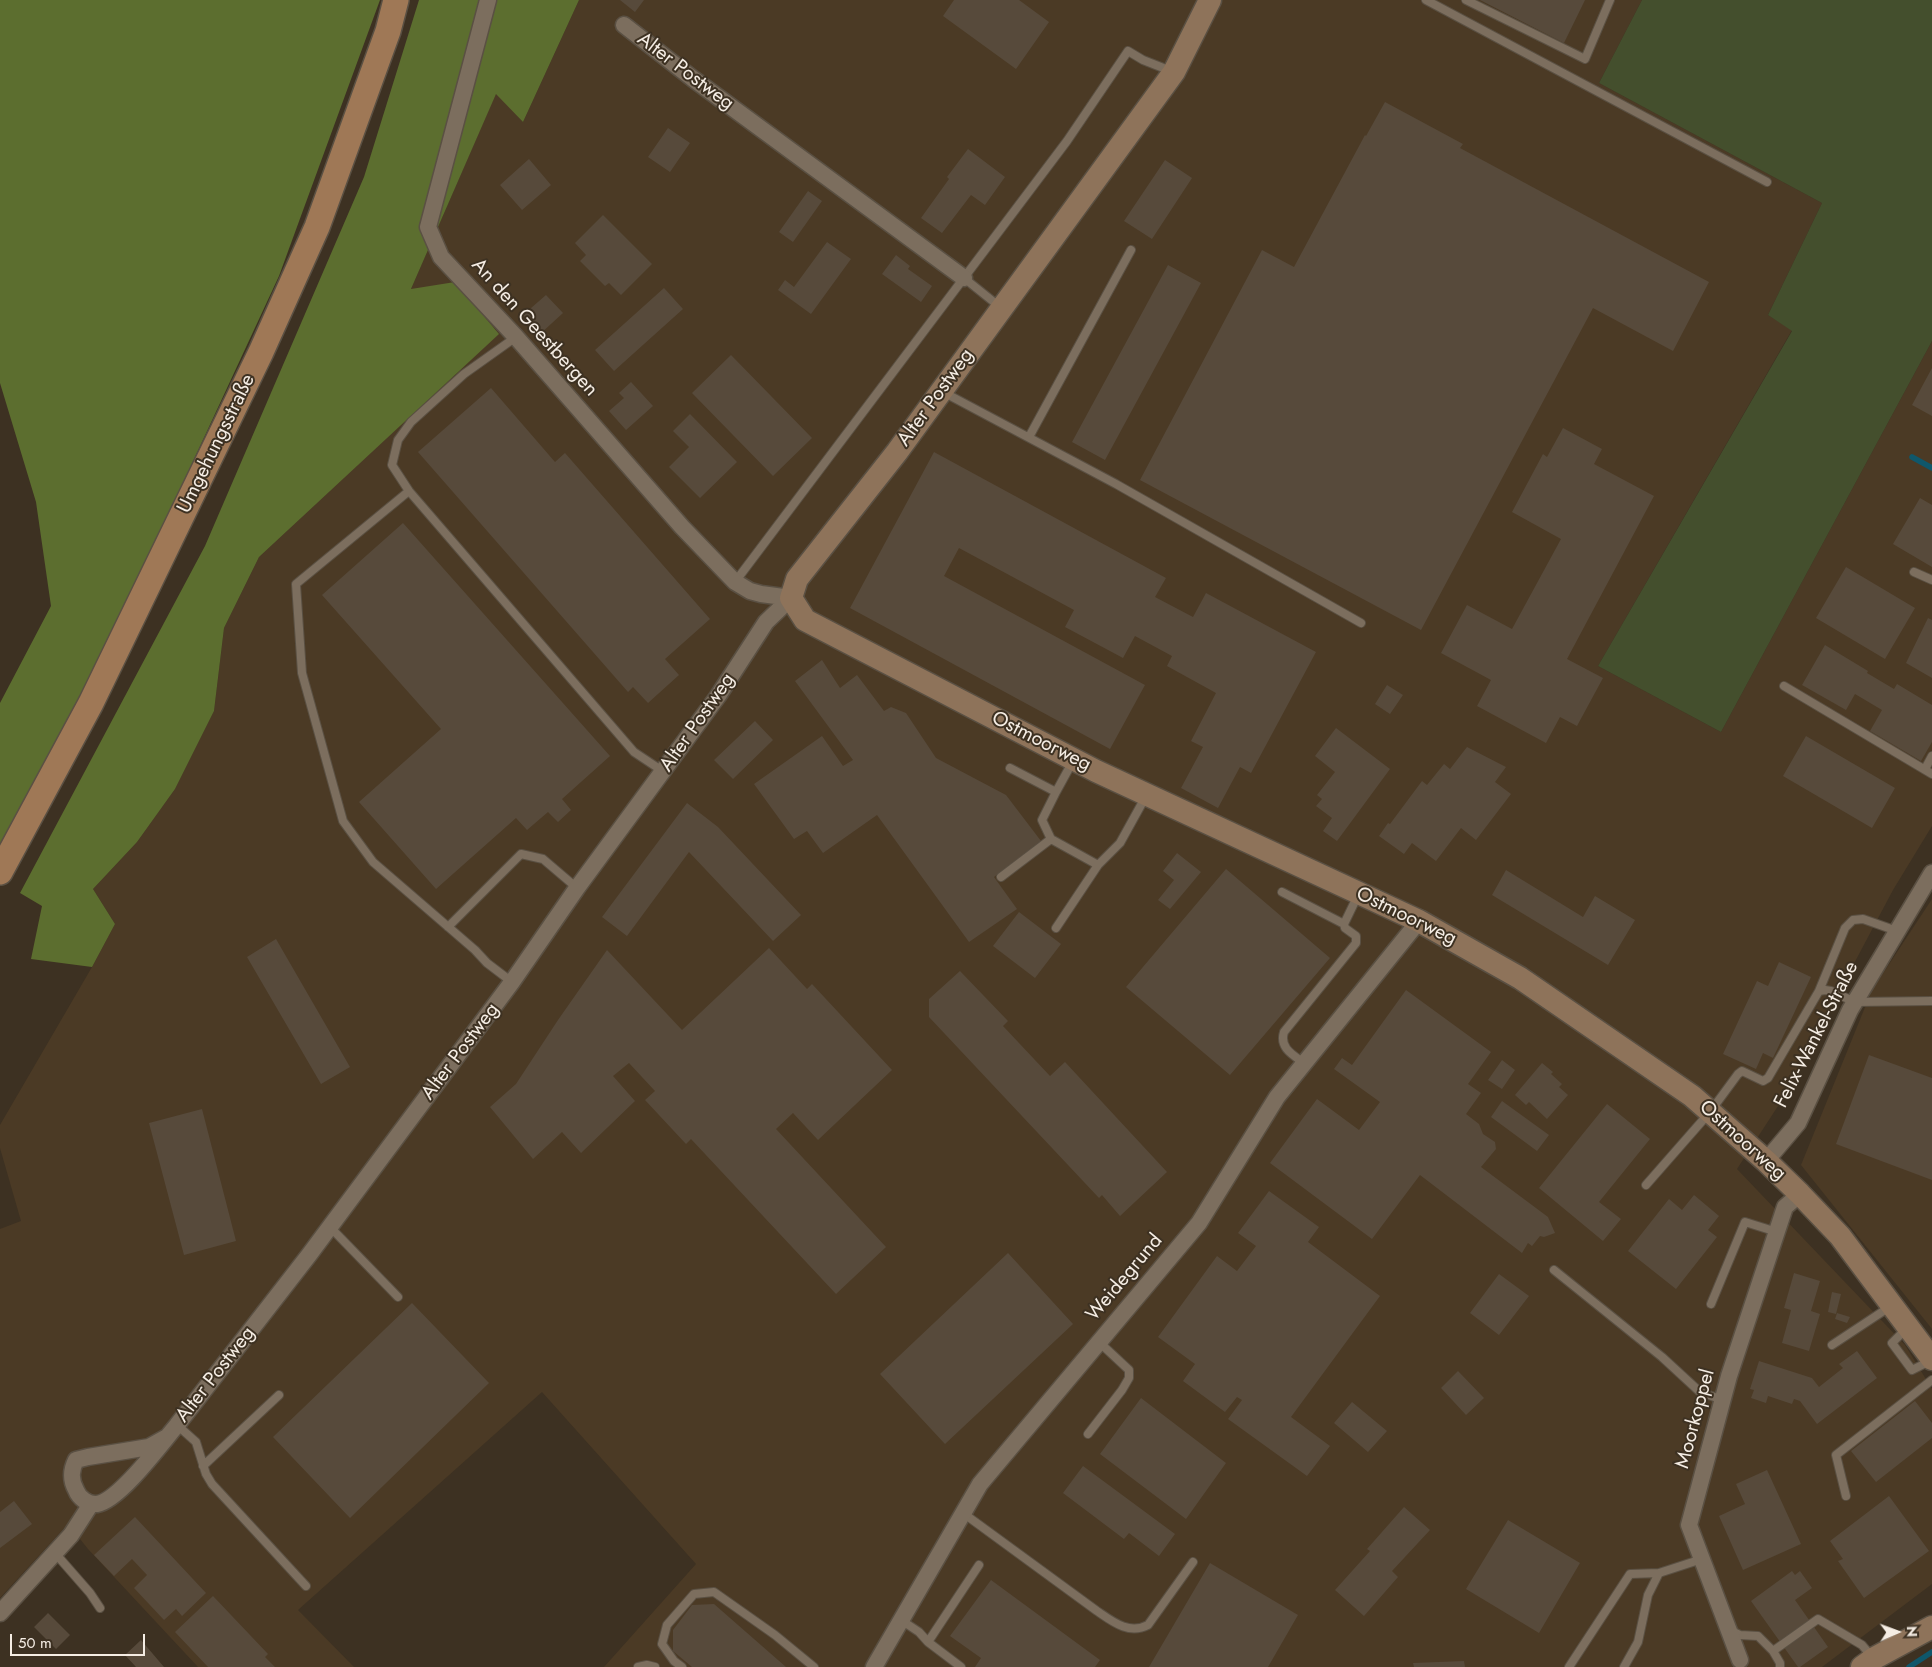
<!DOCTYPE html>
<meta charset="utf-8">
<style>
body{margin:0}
#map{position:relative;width:1932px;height:1667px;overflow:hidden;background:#3d3122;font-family:Jost,sans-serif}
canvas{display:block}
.north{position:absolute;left:1872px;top:1607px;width:50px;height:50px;-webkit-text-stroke:4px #3d3122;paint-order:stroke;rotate:88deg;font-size:14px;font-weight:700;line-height:20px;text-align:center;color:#f5ede4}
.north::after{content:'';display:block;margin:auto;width:18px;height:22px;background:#f5ede4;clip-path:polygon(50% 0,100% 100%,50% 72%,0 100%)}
.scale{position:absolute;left:10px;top:1634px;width:135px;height:22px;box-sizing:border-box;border:2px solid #f5ede4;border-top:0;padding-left:6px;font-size:15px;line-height:18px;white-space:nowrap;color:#f5ede4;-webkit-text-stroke:4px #3d3122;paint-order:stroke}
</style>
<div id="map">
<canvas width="1932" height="1667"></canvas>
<div class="north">N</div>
<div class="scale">50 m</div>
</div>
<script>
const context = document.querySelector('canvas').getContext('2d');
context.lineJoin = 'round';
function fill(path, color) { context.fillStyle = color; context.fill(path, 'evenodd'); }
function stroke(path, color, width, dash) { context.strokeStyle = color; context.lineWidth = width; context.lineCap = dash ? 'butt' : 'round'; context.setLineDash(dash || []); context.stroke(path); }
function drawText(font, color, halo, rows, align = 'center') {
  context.font = font + ' Jost,sans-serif'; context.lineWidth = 4; context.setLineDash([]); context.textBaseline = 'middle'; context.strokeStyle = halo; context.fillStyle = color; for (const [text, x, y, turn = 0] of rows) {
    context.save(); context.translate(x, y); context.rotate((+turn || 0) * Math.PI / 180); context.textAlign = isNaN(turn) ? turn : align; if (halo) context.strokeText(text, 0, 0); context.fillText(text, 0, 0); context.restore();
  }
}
fill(new Path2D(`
 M579 0H1642L1599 83 1822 203 1768 315 1792 330 1598 666 1721 732 1932 341V826L1893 890 1780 1103 1737 1169 1905 1345 1932 1389V1584L1822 1667H604L696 1564 542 1392 298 1610 354 1667H198L88 1549 68 1524 0 1598V1229L21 1221 0 1148V1125L92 967 115 924 93 889 137 842 175 789 214 711 224 628 259 557 498 334 411 289 496 93 523 122Z
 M1932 899V1329L1801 1165 1872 990Z`), '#4b3a25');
fill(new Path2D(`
 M1642 0H1932V341L1721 732 1598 666 1792 331 1768 315 1822 203 1599 83Z`), '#444f2d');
fill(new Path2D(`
 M0 0H380L279 276 176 498 0 860V703L51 606 36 502 0 383Z
 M419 0H579L523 122 496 94 411 289 455 282 499 334 259 557 224 628 214 711 175 789 137 842 93 889 115 924 92 967 31 959 42 906 20 893 205 546 364 177Z`), '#5c6e2f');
stroke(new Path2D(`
 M1912 457 1932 468
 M1909 1667 1932 1652`), '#0f576b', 5.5);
fill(new Path2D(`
 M620 0H644L635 12Z
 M954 0H1019L1049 22 1016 69 943 16Z
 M1480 0H1585L1564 43Z
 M1385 102 1463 144 1460 148 1709 282 1673 351 1593 308 1421 630 1140 480 1262 250 1294 267 1365 135 1366 136Z
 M668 128 690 143 670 172 648 157Z
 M968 149 1005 177 985 205 971 195 942 233 921 218 949 179 947 177Z
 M529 159 551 185 522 210 500 185Z
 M1165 160 1192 178 1152 239 1124 221Z
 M808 191 822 201 793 242 779 232Z
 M603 215 652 264 621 295 609 283 605 286 580 261 586 255 575 243Z
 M827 242 851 259 811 314 778 290 785 280 794 287Z
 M896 255 910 266 908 269 932 286 921 302 882 274Z
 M1168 265 1201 283 1105 460 1072 442Z
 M664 288 683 309 614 371 595 350Z
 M546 295 563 313 540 334 523 315Z
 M731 355 812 438 773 476 692 393Z
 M1932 368V416L1912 405Z
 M631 382 653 406 626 430 609 411 624 398 619 393Z
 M491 388 555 462 565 453 710 619 665 659 679 675 648 703 633 687 628 692 418 452Z
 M690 414 737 462 700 498 669 467 689 447 673 431Z
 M1563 428 1602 449 1594 464 1654 496 1567 659 1603 678 1577 726 1560 717 1546 743 1477 706 1491 680 1441 653 1467 605 1512 629 1561 539 1512 512 1543 454 1547 457Z
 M934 452 1166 578 1155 597 1193 617 1206 593 1316 652 1251 773 1240 767 1218 808 1181 788 1203 747 1191 741 1216 693 1167 666 1172 656 1135 636 1123 658 1065 627 1074 610 959 548 944 576 1145 685 1110 749 850 608Z
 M1920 498 1932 505V567L1893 544Z
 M403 523 610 756 562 799 571 810 558 822 548 812 527 830 516 818 436 889 359 802 441 729 322 595Z
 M1846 567 1915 608 1885 659 1816 618Z
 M1928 618 1932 620V678L1906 663Z
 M1825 645 1868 671 1867 673 1894 689 1897 684 1932 705V742L1921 761 1870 731 1882 710 1855 694 1846 710 1802 685Z
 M822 660 840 688 857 675 884 711 891 707 906 713 936 758 1006 795 1041 841 994 877 1017 909 969 942 877 815 823 853 807 831 794 839 754 784 822 736 843 766 853 760 795 681Z
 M1387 685 1403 695 1390 714 1375 704Z
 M755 721 773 740 733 779 714 760Z
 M1336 728 1390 769 1337 841 1323 831 1332 818 1316 806 1322 799 1317 795 1335 772 1315 756Z
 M1806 736 1895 788 1872 828 1783 776Z
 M1467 747 1506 767 1495 782 1511 794 1476 840 1461 828 1436 861 1412 843 1404 854 1379 836 1388 823 1390 824 1422 781 1427 785 1444 764 1450 769Z
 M687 803 718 827 801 915 773 941 689 852 627 936 602 917Z
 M1177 853 1201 872 1170 909 1158 900 1174 880 1163 871Z
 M1226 869 1330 958 1230 1075 1126 987Z
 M1506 870 1583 917 1595 896 1635 920 1608 965 1492 895Z
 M1019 912 1061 944 1035 978 993 946Z
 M276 939 350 1067 321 1084 247 957Z
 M769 948 807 989 812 984 892 1070 818 1140 793 1113 776 1129 886 1247 836 1294 691 1139 686 1144 645 1100 655 1091 629 1063 613 1076 635 1101 581 1153 562 1132 533 1159 490 1107 516 1084 558 1020 607 950 682 1030Z
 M1779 962 1811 977 1773 1058 1763 1053 1756 1069 1723 1054 1757 981 1768 986Z
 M960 971 1008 1021 1003 1026 1050 1076 1065 1062 1167 1172 1120 1216 1102 1195 1099 1198 929 1017V999Z
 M1406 990 1491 1052 1468 1084 1481 1093 1466 1114 1479 1124 1483 1134 1495 1142 1496 1149 1481 1167 1548 1217 1555 1233 1544 1237 1540 1236 1532 1246 1528 1243 1522 1253 1420 1175 1372 1239 1270 1163 1317 1099 1359 1130 1380 1102 1334 1069 1342 1058 1352 1065Z
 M1869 1055 1932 1078V1180L1836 1144Z
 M1502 1060 1515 1070 1502 1089 1488 1080Z
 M1542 1063 1553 1072 1551 1074 1562 1084 1559 1087 1568 1095 1547 1119 1529 1102 1526 1105 1515 1095Z
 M1502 1101 1549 1135 1537 1151 1491 1117Z
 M1607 1104 1650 1139 1599 1202 1621 1219 1603 1241 1539 1188Z
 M202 1109 236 1241 184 1255 149 1123Z
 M1269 1191 1319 1227 1308 1242 1380 1296 1291 1417 1330 1446 1307 1476 1228 1419 1242 1400 1237 1397 1225 1412 1183 1381 1195 1364 1158 1337 1217 1256 1237 1271 1256 1246 1238 1233Z
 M1694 1195 1719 1216 1708 1230 1717 1237 1676 1289 1628 1251 1669 1199 1682 1210Z
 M1008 1253 1073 1324 945 1444 880 1374Z
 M1794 1273 1820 1281 1811 1311 1820 1314 1809 1351 1782 1343 1791 1310 1784 1308Z
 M1499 1274 1529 1296 1499 1335 1470 1313Z
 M1832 1292 1841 1294 1836 1314 1828 1312Z
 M412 1303 489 1383 350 1518 273 1437Z
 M1837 1313 1850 1317 1847 1323 1835 1319Z
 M1857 1351 1877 1378 1817 1424 1800 1401 1794 1399 1792 1404 1768 1396 1766 1403 1751 1398 1754 1390 1750 1389 1759 1361 1812 1378 1819 1387 1843 1368 1839 1364Z
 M1458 1371 1484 1398 1466 1415 1441 1388Z
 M1141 1398 1226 1463 1186 1519 1100 1454Z
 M1915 1401 1932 1423V1438L1876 1482 1851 1451Z
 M1352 1402 1387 1431 1368 1452 1334 1423Z
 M1083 1466 1175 1534 1159 1556 1129 1533 1124 1539 1063 1493Z
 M1767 1470 1801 1544 1743 1570 1719 1516 1745 1504 1736 1484Z
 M1889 1496 1929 1551 1864 1598 1838 1561 1843 1559 1830 1541Z
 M14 1501 32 1524 0 1548V1512Z
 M1404 1507 1430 1530 1392 1571 1398 1577 1364 1616 1335 1590 1370 1551 1367 1549Z
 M135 1517 206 1593 182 1616 176 1609 164 1620 134 1588 147 1575 132 1559 114 1576 94 1555Z
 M1508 1520 1580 1563 1539 1633 1466 1589Z
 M1210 1563 1298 1615 1268 1667H1149Z
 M1792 1571 1795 1575 1800 1571 1812 1588 1795 1600 1828 1647 1800 1667H1798L1751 1601Z
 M991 1580 1100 1660 1095 1667H975L981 1658 950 1636Z
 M213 1596 268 1654 265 1657 275 1667H208L175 1632Z
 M714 1604 786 1667H692L673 1651V1630L692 1605Z
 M48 1613 70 1635 56 1649 34 1627Z
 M141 1640 164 1667H136L125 1655Z
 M1464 1661 1465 1667H1414L1413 1663Z`), '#574a3b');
const lane = new Path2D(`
 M1426 0 1767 182
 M1466 0 1585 59 1610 0
 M964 278 1000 307
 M516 337 464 374 411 422 398 440 392 465 409 491 634 752 664 772
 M943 392 1116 484 1361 623
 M1029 437 1131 250
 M409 491 296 584 302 673 343 821 373 862 475 950 487 963 512 982
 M1914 572 1932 580
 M735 582 1067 141 1128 51 1143 60 1171 71
 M1784 686 1932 774
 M1010 768 1056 792 1042 820 1051 839 1098 865 1120 843 1146 796
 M1925 769 1932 756
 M1056 792 1073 761
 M1001 877 1051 839
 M1282 892 1344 924
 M448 927 521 854 543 859 577 888
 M1056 928 1098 865
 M1819 991 1845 928 1853 920 1863 919 1897 931
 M1304 1063C1293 1055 1279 1048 1284 1032L1356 943V936L1345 928 1344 924 1358 895
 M1646 1185 1710 1112 1738 1074 1742 1071 1763 1081 1768 1078 1819 991 1825 990 1831 991 1855 1002 1932 1001
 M330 1227 398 1297
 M1554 1270 1662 1357 1700 1392 1723 1400
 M1711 1304 1745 1222 1777 1232
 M1906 1329 1892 1343 1912 1370 1930 1361
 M1832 1345 1891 1306
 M177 1425 196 1442 206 1474 212 1484 306 1586
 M1088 1434 1122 1390 1129 1378V1370L1099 1342
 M203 1466 279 1395
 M1846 1496 1836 1455 1932 1380
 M963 1513 1097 1611C1113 1622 1129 1635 1148 1625L1193 1562
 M55 1553 90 1593 100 1608
 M901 1620 919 1632 928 1642 961 1667
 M1732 1631 1740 1635 1758 1636 1773 1651
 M928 1642 979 1565
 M638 1667 647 1665 655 1667
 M682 1667 674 1661 662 1644 667 1625 694 1594 714 1592 775 1635 814 1667
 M1569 1667 1630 1574 1659 1573
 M1624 1667 1638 1642 1648 1595 1659 1573 1702 1559
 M1780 1667V1663L1773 1651 1818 1619 1862 1645 1872 1657`);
const street = new Path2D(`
 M488 0 428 227 441 257 516 337 682 527 735 582 750 591 761 594 791 598
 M624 25 692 78 964 278
 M1766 1161 1798 1123 1850 1010 1932 873
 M167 1437 149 1447 88 1457 76 1460C71 1470 70 1479 76 1490 79 1498 88 1505 97 1504 119 1501 162 1443 177 1425L309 1255 512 982 577 888 718 696 766 622 791 598
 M0 1613 71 1535 91 1504
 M1740 1660 1689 1525 1729 1376 1785 1207 1800 1194
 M874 1667 980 1484 1199 1223 1277 1097 1419 921`);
const secondary = new Path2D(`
 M1210 0 1174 72 897 452 797 579 791 598 805 620 1096 771 1419 921 1520 978 1692 1096 1766 1161 1800 1194 1840 1236 1932 1359
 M1862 1667 1873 1659 1932 1627`);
const primary = new Path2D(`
 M0 872 91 703 261 352 317 227 388 31 396 0`);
stroke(lane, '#5a5043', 10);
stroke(street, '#5a5043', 19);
stroke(secondary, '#5a5043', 25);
stroke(primary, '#5a5043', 28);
stroke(lane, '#7c6e5e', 8);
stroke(street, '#7c6e5e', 16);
stroke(secondary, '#8e735a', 22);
stroke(primary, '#9f7856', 25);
drawText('20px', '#f5ede4', '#3d3122', [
 ["Alter Postweg",685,72,37],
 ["An den Geestbergen",534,328,48],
 ["Alter Postweg",936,398,-54],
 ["Umgehungsstraße",217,444,-64],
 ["Alter Postweg",698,723,-55],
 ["Ostmoorweg",1041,742,27],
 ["Ostmoorweg",1406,917,26],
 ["Felix-Wankel-Straße",1817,1035,-63],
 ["Alter Postweg",461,1052,-53],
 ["Ostmoorweg",1742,1141,42],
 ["Weidegrund",1125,1278,-50],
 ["Alter Postweg",216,1375,-52],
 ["Moorkoppel",1696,1419,-75]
]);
</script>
